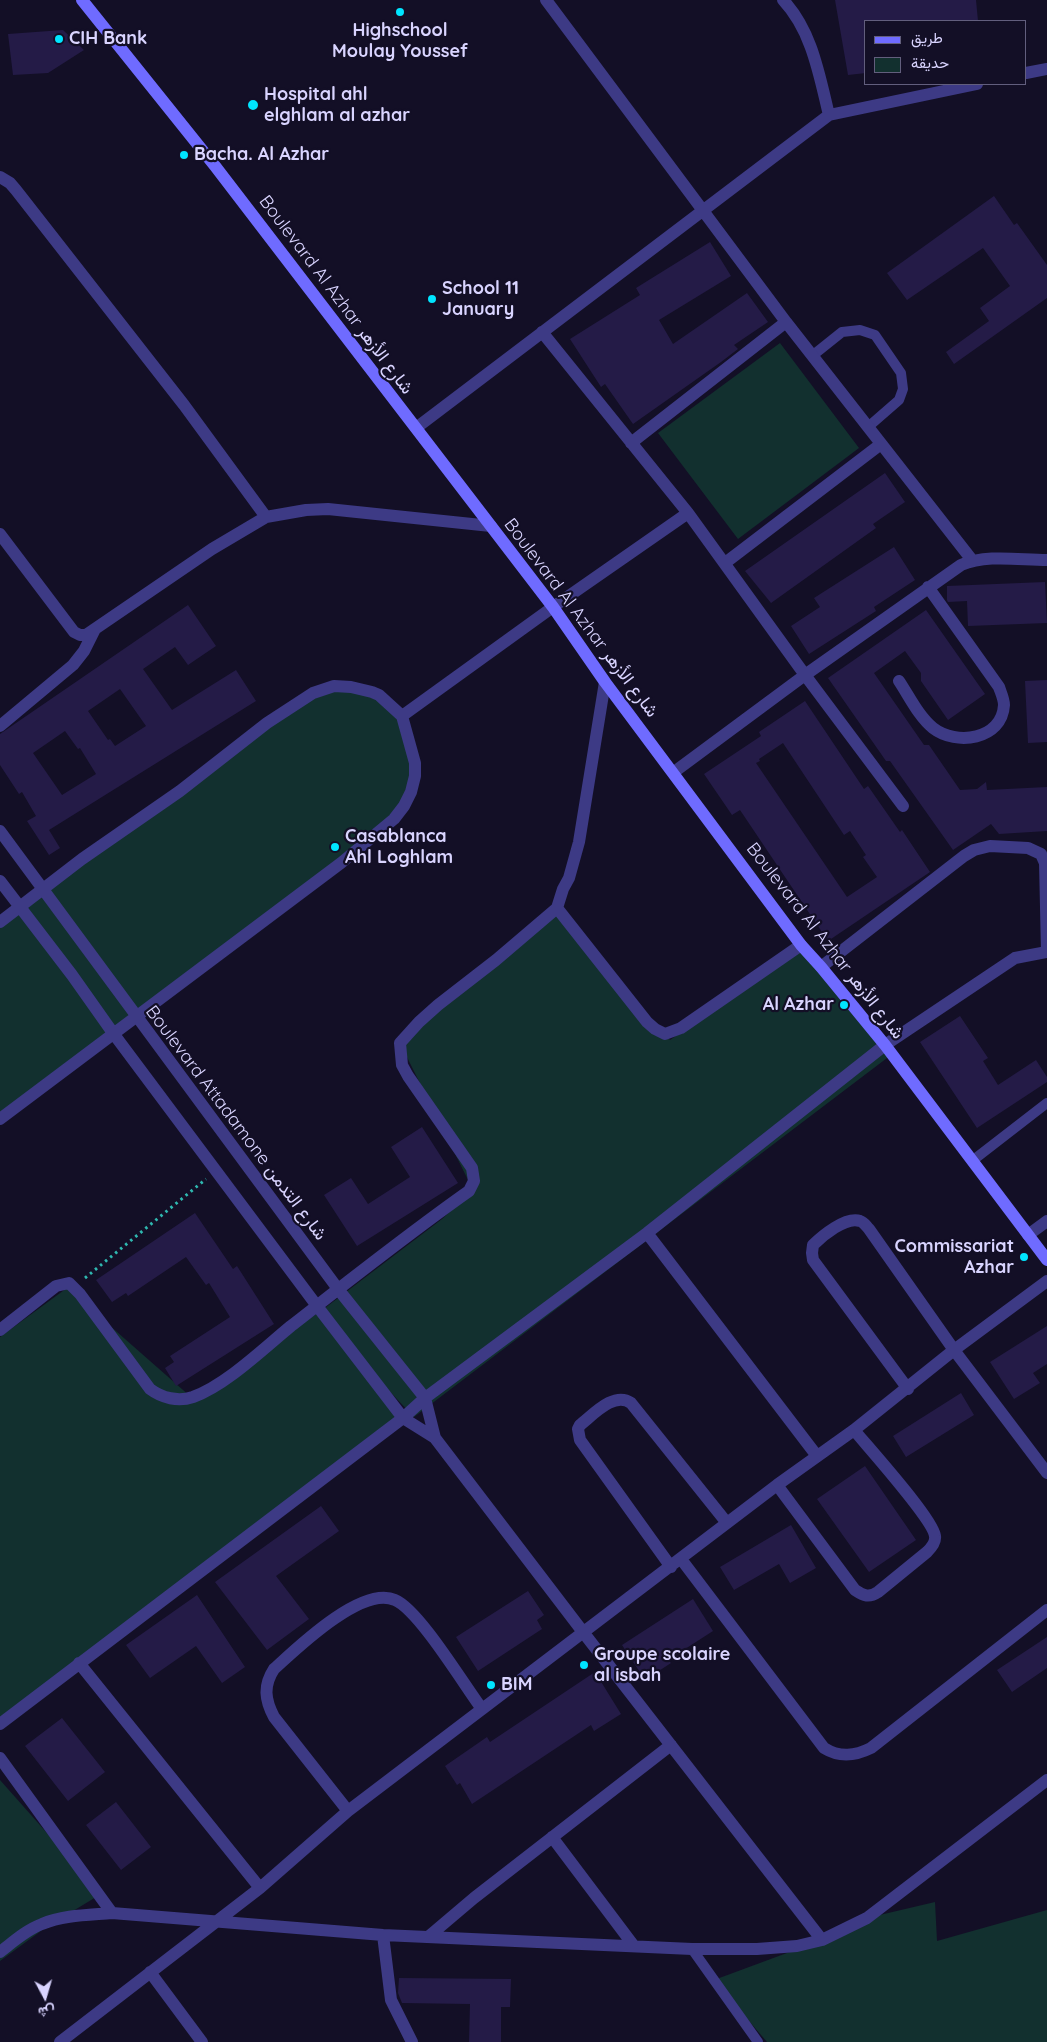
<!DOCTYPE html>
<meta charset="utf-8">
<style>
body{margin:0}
#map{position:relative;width:1047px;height:2042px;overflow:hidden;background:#130f26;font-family:Quicksand,Vazirmatn,sans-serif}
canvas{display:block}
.legend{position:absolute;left:864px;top:20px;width:162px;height:65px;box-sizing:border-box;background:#130f26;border:1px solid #625e7d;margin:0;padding:6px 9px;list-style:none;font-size:15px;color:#d9d4ff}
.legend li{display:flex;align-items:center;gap:10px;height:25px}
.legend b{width:25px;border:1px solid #625e7d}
.north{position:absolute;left:20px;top:1972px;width:50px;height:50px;-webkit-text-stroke:4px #130f26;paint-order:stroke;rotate:174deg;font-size:14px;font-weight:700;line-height:20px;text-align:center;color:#d9d4ff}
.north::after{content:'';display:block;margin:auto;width:18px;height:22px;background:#d9d4ff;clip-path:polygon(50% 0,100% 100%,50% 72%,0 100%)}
</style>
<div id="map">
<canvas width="1047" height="2042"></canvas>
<ul class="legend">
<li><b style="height:6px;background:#6f6bff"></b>طريق</li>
<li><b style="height:14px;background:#12302f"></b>حديقة</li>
</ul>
<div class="north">ش</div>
</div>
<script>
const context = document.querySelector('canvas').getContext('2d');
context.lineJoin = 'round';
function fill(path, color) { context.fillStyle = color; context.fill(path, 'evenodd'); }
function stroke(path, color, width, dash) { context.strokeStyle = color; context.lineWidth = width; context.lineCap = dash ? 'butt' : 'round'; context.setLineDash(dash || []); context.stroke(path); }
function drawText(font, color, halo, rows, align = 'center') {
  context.font = font + ' Quicksand,Vazirmatn,sans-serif'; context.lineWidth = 4.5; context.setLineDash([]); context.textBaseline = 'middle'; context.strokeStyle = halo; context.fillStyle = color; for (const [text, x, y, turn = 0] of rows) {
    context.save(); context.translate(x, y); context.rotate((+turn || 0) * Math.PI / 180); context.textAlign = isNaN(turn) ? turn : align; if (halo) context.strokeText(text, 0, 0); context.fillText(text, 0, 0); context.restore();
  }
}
fill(new Path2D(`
 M780 343 859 448 738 539 658 433Z
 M341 687 376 696 406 717 418 758 406 802 378 831 0 1117V922L300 697Z
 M557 908 670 1040 808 944 891 1055 414 1417 360 1360 403 1418 0 1726V1337L67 1288 191 1397 321 1311 442 1219 473 1190 400 1043Z
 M0 1780 101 1894 45 1928 0 1961Z
 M935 1902 937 1941 1047 1910V2042H767L714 1980 822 1940 867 1918Z`), '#12302f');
fill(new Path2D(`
 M835 0H976L978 21H866V73L848 75Z
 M63 30 84 50 48 73 13 75 8 34Z
 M994 196 1014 225 1017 223 1047 265V298L954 364 946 352 989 321 980 308 1010 286 983 248 907 300 887 273Z
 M710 242 731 276 659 320 673 344 747 293 768 322 734 345 738 349 721 362 633 424 605 384 601 387 570 339 640 295 636 288Z
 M885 473 905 502 873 524 876 528 771 603 745 571Z
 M894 547 915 580 874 607 876 611 809 654 791 626 820 607 814 598Z
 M1045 582 1047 623 968 626 967 601 948 602 947 600V586Z
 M188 605 216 646 188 665 175 647 143 669 172 710 236 670 256 701 49 830 60 848 49 855 27 821 36 816 22 792 19 794 0 765V734ZM120 689 146 726 115 746 110 739 108 740 88 711ZM65 731 78 749 80 748 96 774 62 795 33 753Z
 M926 610 985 694 948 720 921 681V673L905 651 874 673 924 745H929L960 790 977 789 986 782 987 790 1047 787V831L999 834 991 824 953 850 890 761H886L828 678Z
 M1047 680V742L1028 743 1025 681Z
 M805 701 864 789 868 786 900 832 902 830 930 872 828 941 740 810 732 815 704 774 761 736 759 732ZM783 743 844 835 850 831 866 855 863 857 877 877 847 897 756 763 760 761 759 759Z
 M960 1016 988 1058 983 1061 998 1085 1036 1060 1047 1077V1082L977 1128 920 1042Z
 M422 1127 458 1183 357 1246 324 1195 351 1178 368 1204 410 1177 391 1147Z
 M195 1213 233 1269 237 1266 274 1324 176 1386 165 1368 174 1362 170 1356 230 1317 209 1283 206 1285 186 1257 128 1296 126 1293 112 1302 96 1280Z
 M1047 1326V1364L1033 1373 1040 1383 1014 1399 990 1362Z
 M961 1393 974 1415 906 1457 893 1436Z
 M865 1466 916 1540 869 1572 817 1499Z
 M321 1506 339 1531 276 1576 309 1619 267 1650 215 1582Z
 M791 1525 816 1568 790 1583 779 1564 734 1590 720 1567Z
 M528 1591 544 1615 537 1620 542 1629 478 1671 456 1637Z
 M197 1595 245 1667 222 1683 196 1646 150 1678 126 1645Z
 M693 1599 713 1631 668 1660 671 1663 645 1680 622 1645Z
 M1047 1637V1668L1012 1692 997 1670Z
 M595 1672 621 1714 594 1731 591 1725 472 1804 460 1783 457 1785 445 1766 487 1737 490 1742Z
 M62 1718 105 1772 68 1801 25 1746Z
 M116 1802 151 1847 121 1870 86 1825Z
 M399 1978 511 1979 510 2007H501V2042H469L470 2004 402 2003 398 1993Z`), '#241b47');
stroke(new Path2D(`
 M85 1278 206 1179`), '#2fb8b0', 3, [2.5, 4]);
stroke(new Path2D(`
 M812 356 842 332 860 330 875 335 901 373 903 389 899 400 868 427
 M972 1161 1047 1103
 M692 1949 758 2042`), '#3d3a85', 10);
stroke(new Path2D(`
 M546 0 786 322 972 560
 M783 0C812 31 819 74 829 115
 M1026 73 1047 69
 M0 177 10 183 16 190 184 405 266 517
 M542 332 688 513 805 675 903 806
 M416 428 829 115 977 84
 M631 443 786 322
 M0 534 74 632 80 635H86L212 549 266 517 306 510 328 509 491 526
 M725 563 881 444
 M899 681C909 696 919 717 933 728 956 746 1002 740 1004 705 1004 699 1001 693 999 687L928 587
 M402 716 553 607 688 513
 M0 726 73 665 84 651 95 629
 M674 772 805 675 961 565C987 554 1019 560 1047 560
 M0 831 338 1289 425 1398 435 1438
 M0 881 72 975 113 1033 317 1306 403 1418 435 1438 583 1632 822 1940
 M557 908 647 1022 655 1029 665 1034 681 1028 801 945
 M0 922 82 859 180 791 267 723 313 693 334 686 351 687 372 692 379 695 402 716 415 763V776L411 792 404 806 394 819 341 863 0 1119
 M821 967 964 856 974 850 990 846 1028 848 1041 854 1045 863 1047 952
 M647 1233 817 1456
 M1028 1235 1047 1221
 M0 1330 56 1286 69 1283 80 1294 150 1389C162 1398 178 1402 193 1397 226 1385 263 1349 291 1326 350 1280 408 1234 469 1191L474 1181 472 1168 408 1076 402 1065 400 1043 419 1022 438 1005 496 960 557 908 563 889 569 878 579 842 605 682
 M908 1389 813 1260 812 1253 813 1245C822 1236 846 1216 860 1221 864 1222 866 1226 869 1229L954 1350 1047 1473
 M777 1485 855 1590C864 1596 869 1598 878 1592L927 1552C931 1548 936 1542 935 1536 933 1519 868 1447 854 1430
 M681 1559 824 1748C840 1758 855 1756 871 1748L1047 1610
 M671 1567 580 1440 578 1429 580 1425C593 1415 614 1391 631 1403L727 1523
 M79 1663 260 1888
 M0 1724 403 1418 425 1398 647 1233 885 1045 1015 958 1047 952
 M0 1758 112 1913
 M348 1811 274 1717C265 1700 263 1686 274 1669 297 1648 362 1585 395 1600 419 1610 464 1685 482 1709
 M552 1837 634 1946
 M383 1935 391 2000 412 2042
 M428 1937 474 1898 671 1745
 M0 1952C13 1942 26 1930 42 1924 63 1915 89 1915 112 1913L383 1935 692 1949H757L797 1946 822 1940 867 1918 1047 1780
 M150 1972 202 2042
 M60 2042 260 1888 348 1811 777 1485 854 1430 954 1350 1047 1281`), '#3d3a85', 12);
stroke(new Path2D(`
 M82 0 215 166 553 607 605 682 801 945 821 967 885 1045 1047 1260`), '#6f6bff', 12);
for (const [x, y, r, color] of [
 [400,12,5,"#00e5ff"],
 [59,39,5,"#00e5ff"],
 [253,105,6,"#00e5ff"],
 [184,155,5,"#00e5ff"],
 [432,299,5,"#00e5ff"],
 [335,847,5,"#00e5ff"],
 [844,1005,5,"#00e5ff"],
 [1024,1257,5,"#00e5ff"],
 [584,1665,5,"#00e5ff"],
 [491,1685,5,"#00e5ff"]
]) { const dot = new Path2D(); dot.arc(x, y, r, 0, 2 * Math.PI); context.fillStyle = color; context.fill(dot); stroke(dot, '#130f26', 2); }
drawText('bold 18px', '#d9d4ff', '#130f26', [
 ["Highschool",400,31,"center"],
 ["Moulay Youssef",400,52,"center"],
 ["CIH Bank",69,39],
 ["Hospital ahl",264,95],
 ["elghlam al azhar",264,116],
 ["Bacha. Al Azhar",194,155],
 ["School 11",442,289],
 ["January",442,310],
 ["Casablanca",345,837],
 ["Ahl Loghlam",345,858],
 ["Al Azhar",834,1005,"right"],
 ["Commissariat",1014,1247,"right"],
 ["Azhar",1014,1268,"right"],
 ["Groupe scolaire",594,1655],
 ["al isbah",594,1676],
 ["BIM",501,1685]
], 'left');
drawText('18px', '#d9d4ff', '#130f26', [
 ["Boulevard Al Azhar شارع الأزهر",336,295,53],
 ["Boulevard Al Azhar شارع الأزهر",581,618,53],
 ["Boulevard Al Azhar شارع الأزهر",825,941,52],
 ["Boulevard Attadamone شارع التدمن",236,1123,53]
]);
</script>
